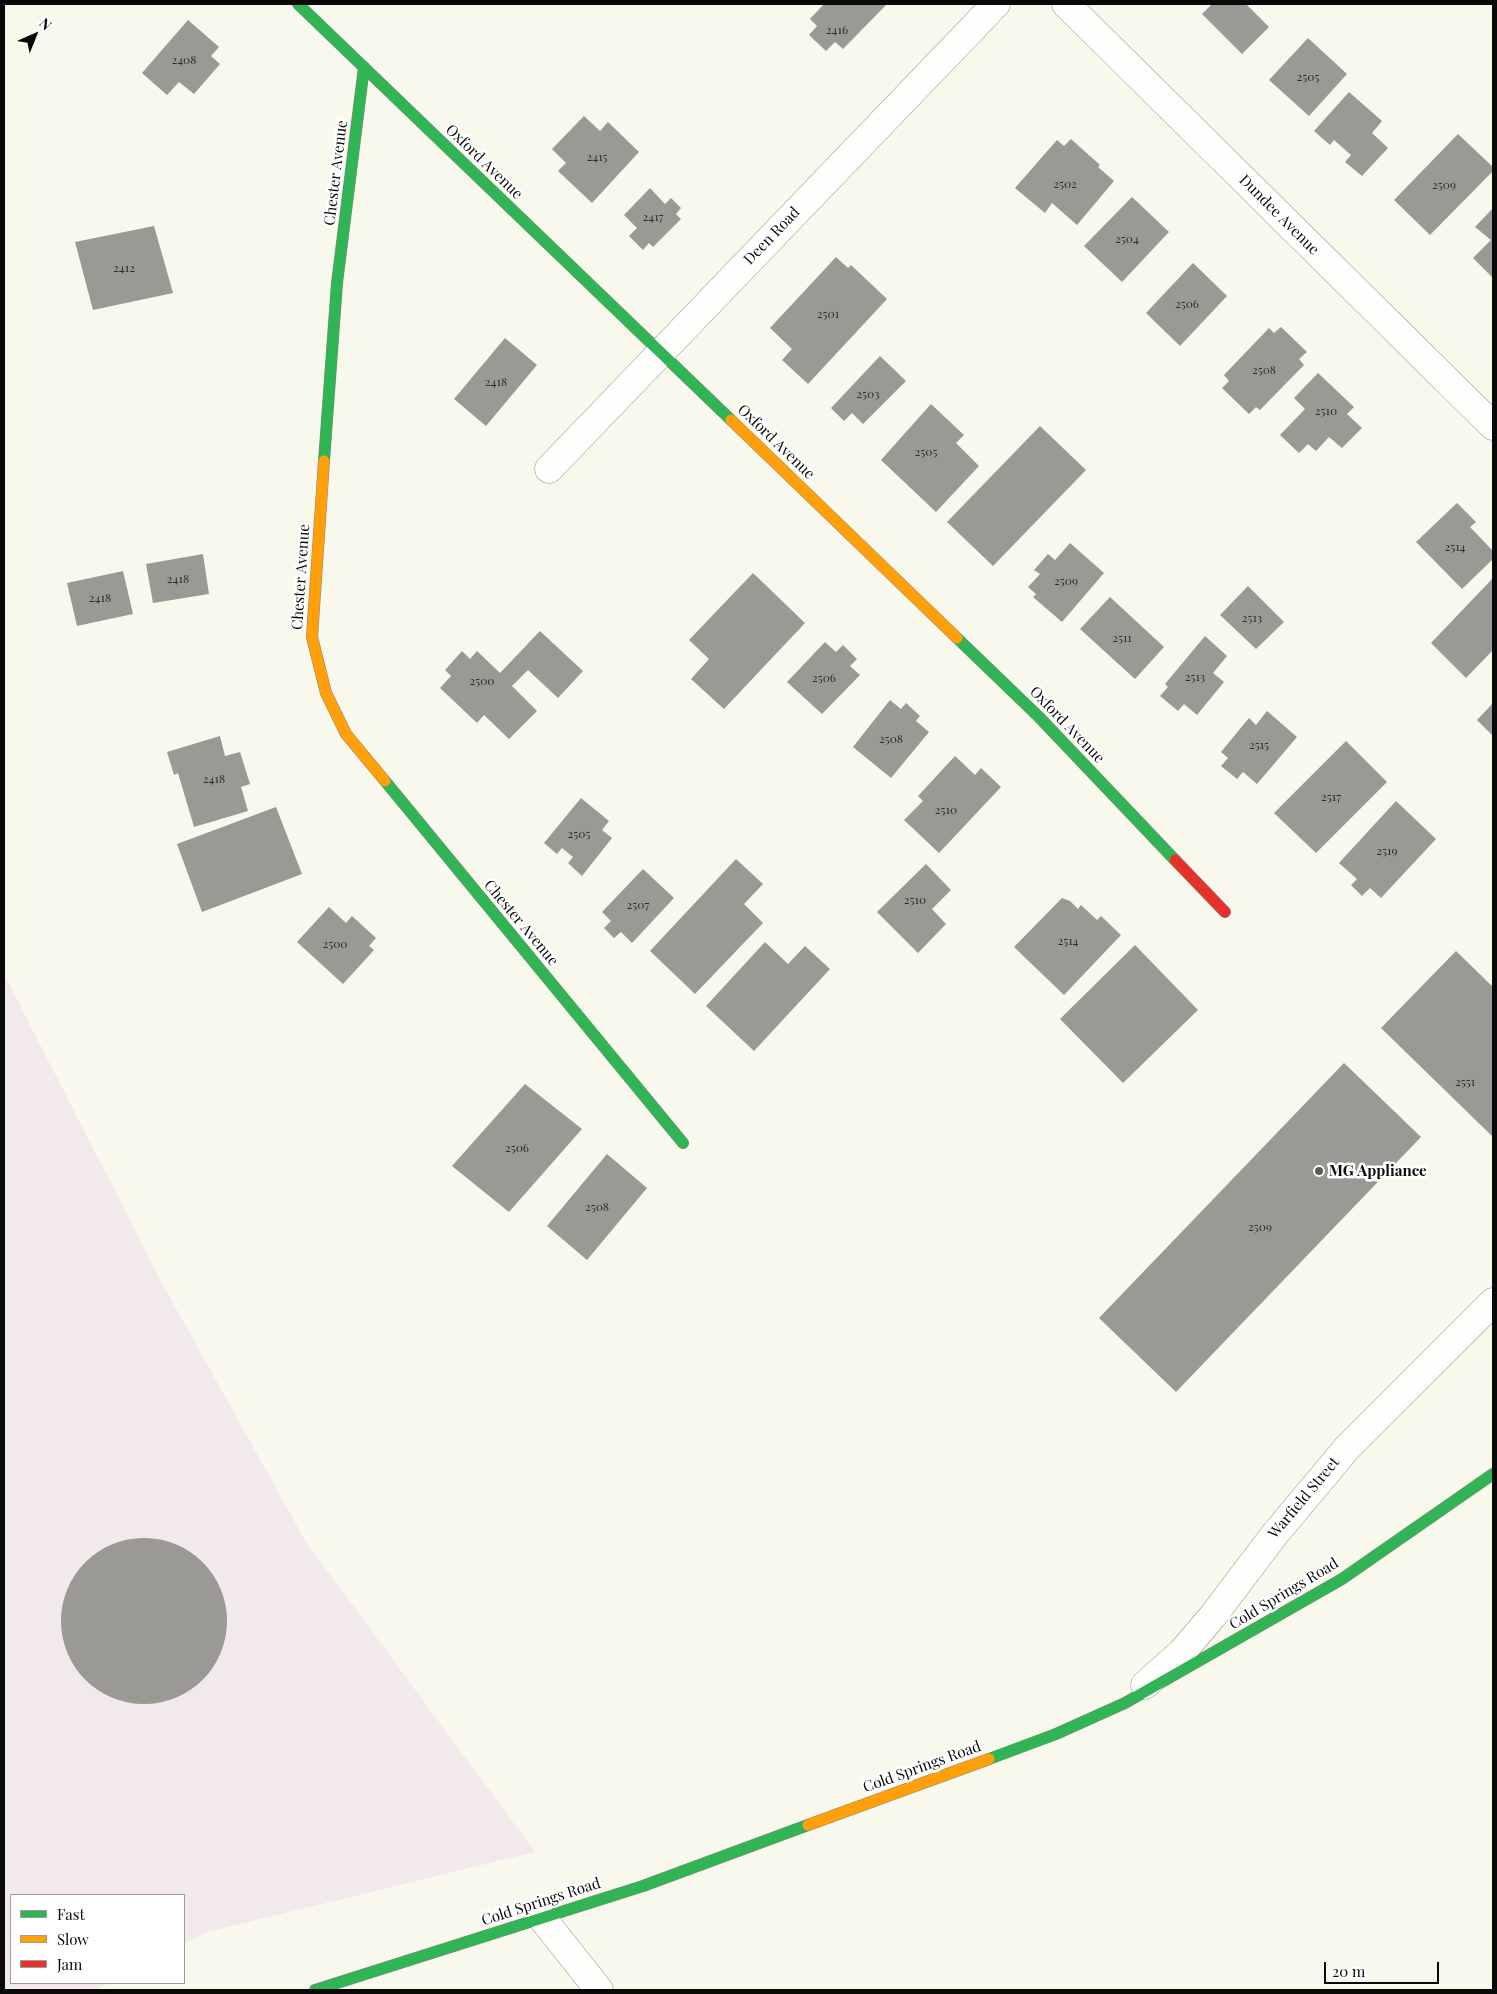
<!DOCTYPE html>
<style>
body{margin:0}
#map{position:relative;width:1497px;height:1994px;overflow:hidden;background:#f9f8ec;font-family:"Playfair Display",serif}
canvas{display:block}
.frame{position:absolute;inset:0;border:5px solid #090909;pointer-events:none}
.legend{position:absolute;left:10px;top:1894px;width:175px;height:90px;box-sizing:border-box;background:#fff;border:1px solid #9d9d9d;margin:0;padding:6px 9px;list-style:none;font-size:15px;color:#090909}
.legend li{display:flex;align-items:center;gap:10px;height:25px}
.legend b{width:25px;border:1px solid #9d9d9d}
.north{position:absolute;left:10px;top:10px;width:50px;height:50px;-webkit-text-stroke:4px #fff;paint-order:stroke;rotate:44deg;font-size:14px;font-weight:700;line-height:20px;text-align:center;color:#090909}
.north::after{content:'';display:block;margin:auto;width:18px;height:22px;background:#090909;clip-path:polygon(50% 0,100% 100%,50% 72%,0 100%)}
.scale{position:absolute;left:1324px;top:1962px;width:115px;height:22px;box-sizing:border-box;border:2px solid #090909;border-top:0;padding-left:6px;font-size:15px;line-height:18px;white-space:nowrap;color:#090909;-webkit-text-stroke:4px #fff;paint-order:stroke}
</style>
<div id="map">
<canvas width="1497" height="1994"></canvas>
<div class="frame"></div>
<ul class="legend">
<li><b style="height:6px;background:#30b455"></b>Fast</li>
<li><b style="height:6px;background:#ff9f0a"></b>Slow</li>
<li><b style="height:6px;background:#e5322d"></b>Jam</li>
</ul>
<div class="north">N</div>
<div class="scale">20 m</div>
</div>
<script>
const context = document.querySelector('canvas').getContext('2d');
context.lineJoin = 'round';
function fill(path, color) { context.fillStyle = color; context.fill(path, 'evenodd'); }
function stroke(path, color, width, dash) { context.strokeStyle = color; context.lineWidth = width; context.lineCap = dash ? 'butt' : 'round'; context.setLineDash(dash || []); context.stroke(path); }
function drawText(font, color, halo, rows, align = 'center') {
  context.font = font + ' "Playfair Display",serif'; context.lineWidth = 5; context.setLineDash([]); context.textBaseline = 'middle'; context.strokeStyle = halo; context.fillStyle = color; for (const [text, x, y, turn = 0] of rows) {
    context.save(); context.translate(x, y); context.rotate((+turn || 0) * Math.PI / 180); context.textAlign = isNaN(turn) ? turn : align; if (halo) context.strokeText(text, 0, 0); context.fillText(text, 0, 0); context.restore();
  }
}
fill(new Path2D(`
 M4 974 164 1287 306 1542 535 1852 207 1932 184 1943V1895H11V1983H108L95 1990H4Z`), '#f1e9eb');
fill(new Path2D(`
 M824 4H887L843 49 835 42 826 51 809 35 817 26 810 19Z
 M1212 4H1246L1269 27 1242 54 1202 14Z
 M188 20 219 47 211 56 220 64 194 94 179 82 167 95 142 73Z
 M1308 38 1347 74 1309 116 1269 80Z
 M1349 92 1382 121 1372 133 1388 148 1362 176 1345 162 1351 155 1334 140 1330 145 1314 131Z
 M584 116 600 131 608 122 639 152 592 203 558 171 566 163 552 149Z
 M1458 134 1493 167V171L1430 235 1394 200Z
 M1071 139 1100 165 1098 167 1114 181 1077 225 1052 203 1045 213 1015 188 1057 140 1064 146Z
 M650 188 665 204 671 198 681 208 676 214 681 219 653 247 649 243 643 250 629 236 637 228 624 215Z
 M1132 197 1169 232 1122 282 1084 246Z
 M1493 208V278L1473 258 1491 240 1475 227Z
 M154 226 173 293 93 310 75 242Z
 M836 257 848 268 851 265 887 299 808 384 782 360 792 349 770 328Z
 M1193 263 1227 296 1180 346 1146 313Z
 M1281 327 1307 352 1299 359 1304 365 1260 410 1256 407 1249 414 1222 388 1229 381 1224 375 1269 328 1274 333Z
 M505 338 537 365 486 426 454 399Z
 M880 356 906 381 863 424 852 413 844 421 831 408Z
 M1318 373 1354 407 1347 414 1362 428 1342 448 1329 437 1316 451 1308 444 1299 453 1280 435 1305 409 1294 398Z
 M931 404 964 435 956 443 979 466 936 512 881 460Z
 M1040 426 1086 470 993 566 947 522Z
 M1457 503 1476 522 1470 527 1493 551V559L1462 589 1416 542Z
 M1070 543 1104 573 1062 622 1033 597 1036 594 1028 587 1040 574 1034 570 1048 554 1055 560Z
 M203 554 209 594 153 603 146 564Z
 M123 571 133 614 77 626 67 583Z
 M753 573 805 623 724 709 691 679 709 659 689 640Z
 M1493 578V650L1466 678 1431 643Z
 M1248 586 1284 622 1256 649 1220 615Z
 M1110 597 1164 647 1135 679 1080 629Z
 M540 631 583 671 558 698 528 670 512 686 537 711 509 739 484 715 477 723 440 688 451 676 445 670 462 651 470 659 477 651 500 673Z
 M1205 636 1227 656 1213 673 1224 682 1197 715 1184 704 1178 711 1160 696 1168 687 1165 684Z
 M825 642 836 652 843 645 857 659 850 666 860 675 822 714 787 682Z
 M890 700 901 709 906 703 920 716 916 721 929 732 891 778 853 747Z
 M1493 703V736L1477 720Z
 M1267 711 1297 737 1257 784 1243 772 1237 779 1221 766 1228 758 1221 752 1249 718 1256 725Z
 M220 736 225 756 240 752 250 784 241 787 248 811 194 827 178 773 174 775 167 752Z
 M1346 741 1387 782 1316 853 1274 813Z
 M955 756 975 775 981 768 1001 787 939 853 904 820 923 801 918 796Z
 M581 798 609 821 602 830 612 838 582 876 568 863 573 857 562 848 557 854 544 843Z
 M1396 801 1436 839 1381 898 1370 888 1362 896 1351 885 1357 879 1339 863Z
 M276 807 302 874 202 912 177 844Z
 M736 859 763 884 744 904 763 923 695 994 650 951Z
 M926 864 951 890 932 909 946 924 918 953 877 912Z
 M643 869 674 898 632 943 621 932 614 938 604 928 611 921 602 912Z
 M1062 898 1070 901 1078 909 1081 905 1097 920 1101 916 1121 935 1064 995 1014 947Z
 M329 907 346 923 352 916 376 938 369 946 374 950 343 984 297 942Z
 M765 942 788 964 805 946 830 969 754 1051 706 1006Z
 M1135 945 1198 1010 1123 1083 1060 1019Z
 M1456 951 1493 987V1137L1381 1028Z
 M1344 1063 1421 1137 1176 1392 1099 1318Z
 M525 1084 582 1129 509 1212 452 1166Z
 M607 1154 647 1188 587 1260 547 1226Z
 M61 1621a83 83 0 1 1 166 0a83 83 0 1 1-166 0Z`), '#9b9993');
const street = new Path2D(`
 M1066 4 1493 426
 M549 469 996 4
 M1145 1685 1182 1652 1212 1617 1275 1534 1347 1448 1493 1302
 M542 1918 599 1990`);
const fast = new Path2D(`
 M298 4 731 420
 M324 461 337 283 364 67
 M957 638 1039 717 1175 860
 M385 781 683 1143
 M989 1759 1056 1734 1125 1703 1342 1579 1493 1474
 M315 1990 643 1886 808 1825`);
const slow = new Path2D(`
 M731 420 957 638
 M324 461 312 637 326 693 346 734 385 781
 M808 1825 989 1759`);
const jam = new Path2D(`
 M1175 860 1225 912`);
stroke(street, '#91918b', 29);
stroke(fast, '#888782', 12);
stroke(slow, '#888782', 12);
stroke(jam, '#888782', 12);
stroke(street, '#fefefc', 28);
stroke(fast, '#30b455', 11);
stroke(slow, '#ff9f0a', 11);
stroke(jam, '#e5322d', 11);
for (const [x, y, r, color] of [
 [1319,1171,5,"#5d5d58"]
]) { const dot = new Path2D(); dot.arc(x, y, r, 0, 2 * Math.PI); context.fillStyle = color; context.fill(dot); stroke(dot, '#fff', 2); }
drawText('12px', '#2e2d2c', null, [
 ["2416",837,30],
 ["2408",184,60],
 ["2505",1308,77],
 ["2415",597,157],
 ["2502",1065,184],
 ["2509",1444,185],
 ["2417",653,217],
 ["2504",1127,239],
 ["2412",124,268],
 ["2506",1187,304],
 ["2501",828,314],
 ["2508",1264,370],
 ["2418",496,382],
 ["2503",868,394],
 ["2510",1326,411],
 ["2505",926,452],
 ["2514",1455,547],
 ["2418",178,579],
 ["2509",1066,581],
 ["2418",100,598],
 ["2513",1252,618],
 ["2511",1122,638],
 ["2513",1195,677],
 ["2506",824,678],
 ["2500",482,681],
 ["2508",891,739],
 ["2515",1259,745],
 ["2418",214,779],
 ["2517",1331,797],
 ["2510",946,810],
 ["2505",579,834],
 ["2519",1387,851],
 ["2510",915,900],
 ["2507",638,905],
 ["2514",1068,941],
 ["2500",335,944],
 ["2551",1465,1082],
 ["2506",517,1148],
 ["2508",597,1207],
 ["2509",1260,1227]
]);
drawText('15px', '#090909', '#fff', [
 ["Oxford Avenue",484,162,44],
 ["Chester Avenue",336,173,-83],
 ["Dundee Avenue",1279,215,45],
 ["Deen Road",772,236,-46],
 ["Oxford Avenue",776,442,44],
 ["Chester Avenue",301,577,-86],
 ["Oxford Avenue",1067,725,46],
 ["Chester Avenue",521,923,50],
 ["Warfield Street",1304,1498,-50],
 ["Cold Springs Road",1284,1594,-31],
 ["Cold Springs Road",922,1767,-20],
 ["Cold Springs Road",541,1902,-18]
]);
drawText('bold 15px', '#090909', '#fff', [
 ["MG Appliance",1329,1171]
], 'left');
</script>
